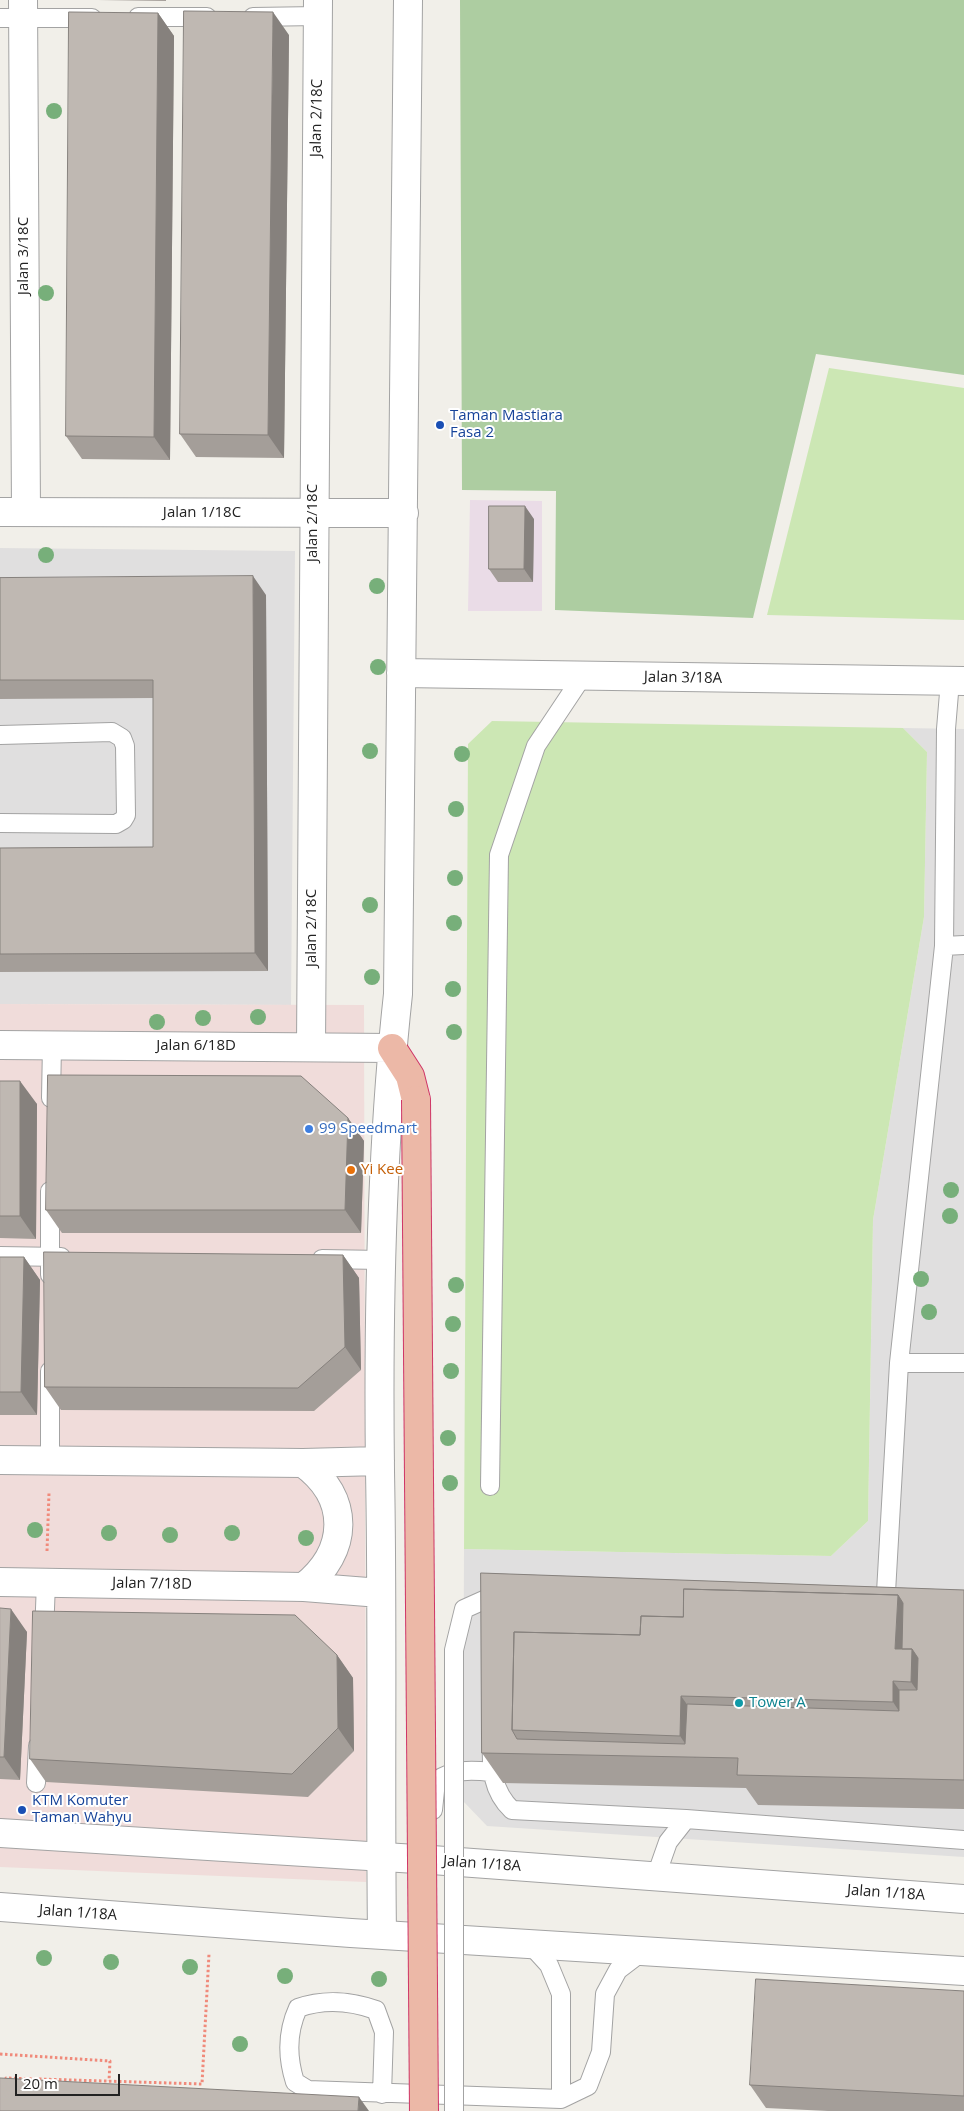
<!DOCTYPE html>
<style>
body{margin:0}
#map{position:relative;width:964px;height:2111px;overflow:hidden;background:#f1efe9;font-family:"Open Sans",sans-serif}
canvas{display:block}
.scale{position:absolute;left:15px;top:2074px;width:105px;height:22px;box-sizing:border-box;border:2px solid #222;border-top:0;padding-left:6px;font-size:15px;line-height:18px;white-space:nowrap;color:#222;-webkit-text-stroke:4px #fff;paint-order:stroke}
</style>
<div id="map">
<canvas width="964" height="2111"></canvas>
<div class="scale">20 m</div>
</div>
<script>
const context = document.querySelector('canvas').getContext('2d');
context.lineJoin = 'round';
function fill(path, color) { context.fillStyle = color; context.fill(path, 'evenodd'); }
function stroke(path, color, width, dash) { context.strokeStyle = color; context.lineWidth = width; context.lineCap = dash ? 'butt' : 'round'; context.setLineDash(dash || []); context.stroke(path); }
function drawText(font, color, halo, rows, align = 'center') {
  context.font = font + ' "Open Sans",sans-serif'; context.lineWidth = 4; context.setLineDash([]); context.textBaseline = 'middle'; context.strokeStyle = halo; context.fillStyle = color; for (const [text, x, y, turn = 0] of rows) {
    context.save(); context.translate(x, y); context.rotate((+turn || 0) * Math.PI / 180); context.textAlign = isNaN(turn) ? turn : align; if (halo) context.strokeText(text, 0, 0); context.fillText(text, 0, 0); context.restore();
  }
}
fill(new Path2D(`
 M0 548 295 551 291 1005 0 1004Z
 M903 728 964 729V1857L487 1826 463 1801 464 1549 831 1556 868 1521 873 1220 924 917 927 752Z`), '#e0dfdf');
fill(new Path2D(`
 M0 1004 364 1005 366 1882 0 1867Z`), '#f0dcda');
fill(new Path2D(`
 M470 500 542 501V611H468Z`), '#eadce7');
fill(new Path2D(`
 M829 368 964 388V620L767 615Z
 M492 721 903 728 927 752 924 917 873 1220 868 1521 831 1556 464 1549 468 744Z`), '#cce7b4');
fill(new Path2D(`
 M460 0H964V375L816 354 753 618 555 610 556 491 462 490Z`), '#adcda1');
const service = new Path2D(`
 M138 17H207
 M253 17 318 16
 M0 18H92
 M0 735 112 732 122 738 125 746 126 815 123 820 116 824 0 823
 M944 946 964 945
 M51 1098 52 1045
 M0 1256 61 1257
 M322 1259 382 1260
 M50 1275V1191
 M899 1363H964
 M50 1371V1461
 M490 1486 499 855 536 746 582 677
 M885 1610 899 1363 944 946 946 729 950 681
 M44 1635 46 1582
 M492 1743C491 1768 492 1791 512 1810L686 1819 964 1840
 M36 1783 38 1746
 M433 1810 436 1781C452 1769 472 1770 491 1772
 M656 1876 668 1842 686 1819
 M529 1943 549 1965 561 1994V2099
 M382 2094 384 2032 376 2010C351 2001 323 1999 298 2008 287 2032 287 2057 295 2082L308 2090 561 2099 588 2086 601 2052 605 1994 618 1970 643 1951`);
const minor = new Path2D(`
 M23 0 26 512
 M0 512 404 513
 M401 673 964 681
 M0 1045 392 1048
 M311 1047 318 0
 M0 1460 303 1463 380 1461
 M303 1463C351 1498 349 1551 304 1587
 M0 1582 304 1587 380 1593
 M382 1934C380 1780 383 1625 380 1471 378 1314 381 1150 398 994L408 0`);
const tertiary = new Path2D(`
 M0 1833 432 1860 964 1899
 M0 1907 351 1933 964 1971`);
const trunk = new Path2D(`
 M392 1048 410 1076 416 1100`);
stroke(service, '#a3a3a3', 20);
stroke(minor, '#a3a3a3', 30);
stroke(tertiary, '#a3a3a3', 30);
stroke(trunk, '#cf3667', 30);
stroke(new Path2D(`
 M47 1551 49 1493
 M0 2054 110 2061 109 2081
 M6 2080V2078L202 2084 209 1954`), '#f08a7b', 3, [2.5, 2.5]);
stroke(service, '#fff', 18);
stroke(minor, '#fff', 28);
stroke(tertiary, '#fff', 28);
stroke(trunk, '#ecb8a7', 28);
const serviceBridge = new Path2D(`
 M454 2111V1650L464 1609 502 1592`);
const trunkBridge = new Path2D(`
 M416 1100 424 2111`);
stroke(serviceBridge, '#a3a3a3', 20, []);
stroke(trunkBridge, '#cf3667', 30, []);
stroke(serviceBridge, '#fff', 18);
stroke(trunkBridge, '#ecb8a7', 28);
context.fillStyle = '#77af7a';
for (const [x, y] of [
 [54,111],
 [46,293],
 [46,555],
 [377,586],
 [378,667],
 [370,751],
 [462,754],
 [456,809],
 [455,878],
 [370,905],
 [454,923],
 [372,977],
 [453,989],
 [258,1017],
 [203,1018],
 [157,1022],
 [454,1032],
 [951,1190],
 [950,1216],
 [921,1279],
 [456,1285],
 [929,1312],
 [453,1324],
 [451,1371],
 [448,1438],
 [450,1483],
 [35,1530],
 [109,1533],
 [232,1533],
 [170,1535],
 [306,1538],
 [44,1958],
 [111,1962],
 [190,1967],
 [285,1976],
 [379,1979],
 [240,2044]
]) { context.beginPath(); context.arc(x, y, 8, 0, 2 * Math.PI); context.fill(); }
fill(new Path2D(`
 M98 0H166V1Z
 M158 13 174 36 170 460 82 459 66 436Z
 M289 35 284 458 196 457 180 434Z
 M534 519 533 582H498L489 569Z
 M0 578 266 595 268 971 0 972V848L153 847V698L0 699Z
 M0 1081 37 1104 36 1239 0 1238Z
 M348 1118 364 1141 361 1233H62L46 1210Z
 M343 1255 359 1278 361 1370 314 1411 61 1410 45 1387Z
 M0 1257H24L40 1280 37 1415H0Z
 M481 1573 964 1590V1809L758 1805 746 1788 503 1783 482 1753Z
 M0 1608 27 1632 20 1780 0 1779Z
 M337 1655 353 1678 354 1751 308 1797 46 1782 30 1759Z
 M964 1991V2111H828L766 2108 750 2085Z`), '#a49e99');
fill(new Path2D(`
 M273 12 289 35 284 458 268 435Z
 M158 13 174 36 170 460 154 437Z
 M525 506 534 519 533 582 524 569Z
 M253 576 266 595 268 971 255 953Z
 M20 1081 37 1104 36 1239 20 1216Z
 M348 1118 364 1141 361 1233 345 1210Z
 M343 1255 359 1278 361 1370 345 1347Z
 M24 1257 40 1280 37 1415 21 1392Z
 M898 1595 924 1633 938 1720 911 1682 895 1649Z
 M11 1609 27 1632 20 1780 4 1757Z
 M337 1655 353 1678 354 1751 338 1728Z
 M893 1681 920 1719 919 1741 893 1702Z
 M681 1696 708 1734 695 1758 680 1736Z
 M359 2097 369 2111H358Z`), '#86817d');
const building = new Path2D(`
 M184 11 273 12 268 435 180 434Z
 M69 12 158 13 154 437 66 436Z
 M489 506H525L524 569H489Z
 M253 576 255 953 0 954V848L153 847V680H0V578Z
 M48 1075 301 1076 348 1118 345 1210H46Z
 M0 1081H20V1216H0Z
 M44 1252 343 1255 345 1347 298 1388 45 1387Z
 M0 1257H24L21 1392H0Z
 M481 1573 964 1590V1780L737 1775 738 1758 482 1753ZM684 1589 898 1595 903 1603 902 1649H912L918 1658 917 1690H899V1711L687 1704 685 1744 517 1739 512 1730 514 1632 640 1635 641 1616 683 1617Z
 M684 1589 898 1595 895 1649H912L911 1682 893 1681V1702L681 1696 680 1736 512 1730 514 1632 640 1635 641 1616 683 1617Z
 M0 1608 11 1609 4 1757H0Z
 M33 1611 295 1615 337 1655 338 1728 292 1774 30 1759Z
 M756 1979 964 1991V2096L750 2085Z
 M0 2078 359 2097 358 2111H0Z`);
fill(building, '#bfb8b2');
stroke(building, '#86817d', 1);
for (const [x, y, r, color] of [
 [440,425,5,"#1a4fb4"],
 [309,1129,5,"#3f7fe0"],
 [351,1170,5,"#e8710a"],
 [739,1703,5,"#0f9aa8"],
 [22,1810,5,"#1a4fb4"]
]) { const dot = new Path2D(); dot.arc(x, y, r, 0, 2 * Math.PI); context.fillStyle = color; context.fill(dot); stroke(dot, '#fff', 2); }
drawText('15px', '#222', '#fff', [
 ["Jalan 2/18C",317,118,-89],
 ["Jalan 3/18C",24,256,-90],
 ["Jalan 1/18C",202,513],
 ["Jalan 2/18C",313,523,-90],
 ["Jalan 3/18A",683,678,1],
 ["Jalan 2/18C",312,928,-90],
 ["Jalan 6/18D",196,1046],
 ["Jalan 7/18D",152,1584,1],
 ["Jalan 1/18A",482,1864,4],
 ["Jalan 1/18A",886,1893,4],
 ["Jalan 1/18A",78,1913,4]
]);
drawText('15px', '#164399', '#fff', [
 ["Taman Mastiara",450,416],
 ["Fasa 2",450,433],
 ["KTM Komuter",32,1801],
 ["Taman Wahyu",32,1818]
], 'left');
drawText('15px', '#366cbe', '#fff', [
 ["99 Speedmart",319,1129]
], 'left');
drawText('15px', '#c56008', '#fff', [
 ["Yi Kee",361,1170]
], 'left');
drawText('15px', '#0d838f', '#fff', [
 ["Tower A",749,1703]
], 'left');
</script>
